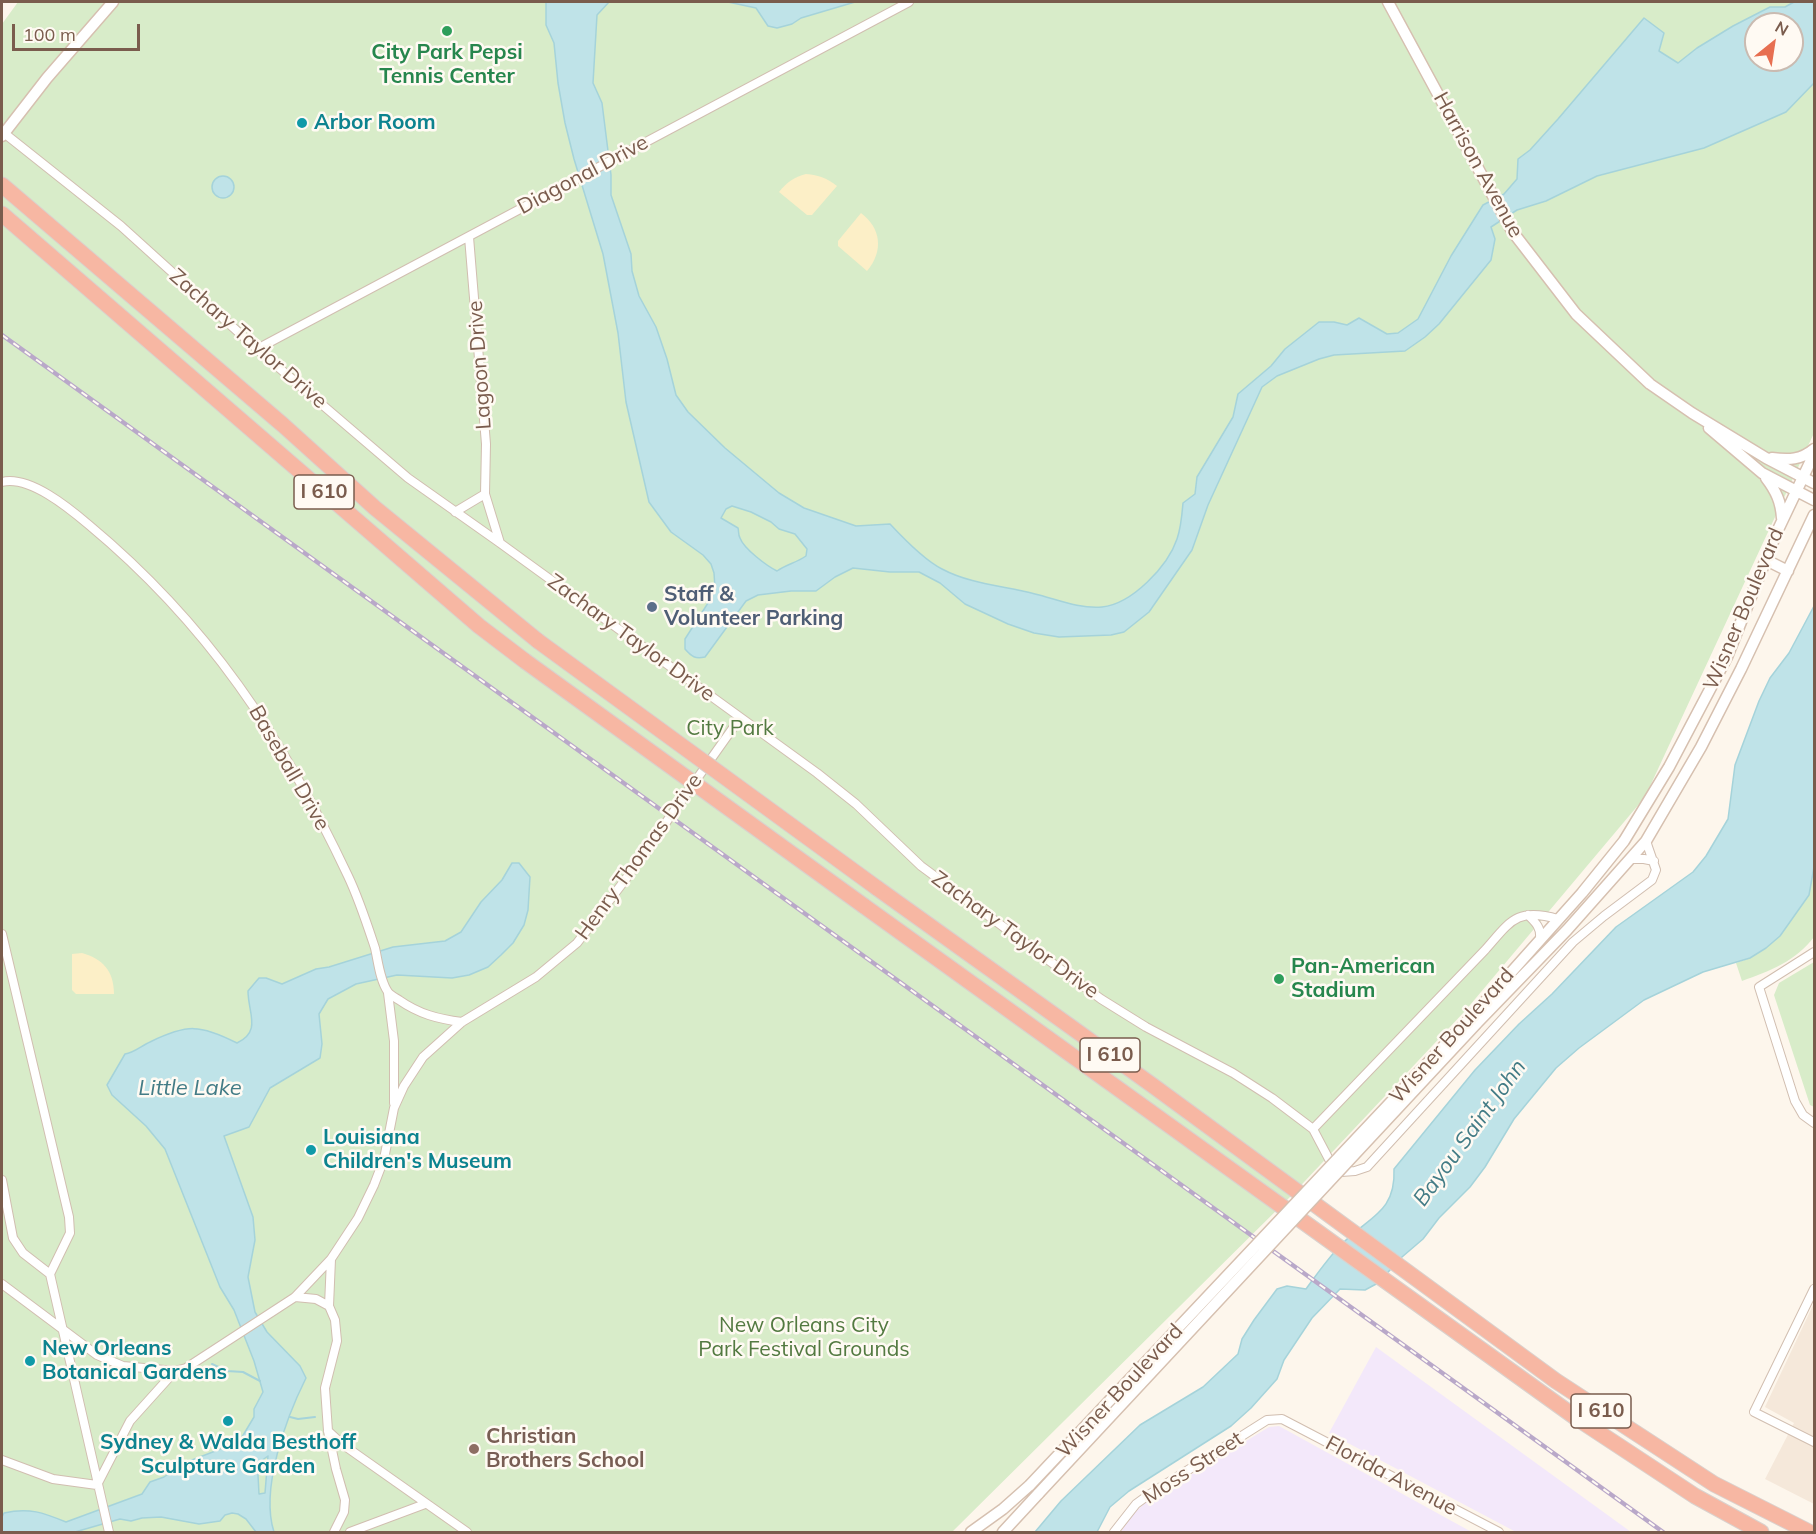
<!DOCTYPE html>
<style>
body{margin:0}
#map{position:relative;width:1816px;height:1534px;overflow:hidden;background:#fdf6ec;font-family:Mulish,sans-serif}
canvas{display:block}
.frame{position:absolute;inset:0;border:3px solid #7a5c4d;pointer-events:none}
.north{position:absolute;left:1744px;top:12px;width:60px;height:60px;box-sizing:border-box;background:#fffaf3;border:2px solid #cabbb1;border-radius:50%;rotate:30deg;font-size:16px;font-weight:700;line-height:24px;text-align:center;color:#7a5c4d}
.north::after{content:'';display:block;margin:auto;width:21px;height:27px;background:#e76f51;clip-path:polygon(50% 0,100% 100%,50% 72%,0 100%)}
.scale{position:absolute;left:12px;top:24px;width:128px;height:27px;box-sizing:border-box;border:3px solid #7a5c4d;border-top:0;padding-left:8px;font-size:18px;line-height:21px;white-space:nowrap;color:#7a5c4d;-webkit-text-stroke:4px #fffaf3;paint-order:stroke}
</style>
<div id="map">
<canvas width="1816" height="1534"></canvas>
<div class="frame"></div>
<div class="north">N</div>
<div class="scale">100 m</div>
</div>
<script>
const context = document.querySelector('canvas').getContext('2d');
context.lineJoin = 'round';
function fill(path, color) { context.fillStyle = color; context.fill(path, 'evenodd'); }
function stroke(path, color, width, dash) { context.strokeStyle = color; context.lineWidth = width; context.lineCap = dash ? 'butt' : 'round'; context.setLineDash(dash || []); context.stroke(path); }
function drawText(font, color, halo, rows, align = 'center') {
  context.font = font + ' Mulish,sans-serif'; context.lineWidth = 5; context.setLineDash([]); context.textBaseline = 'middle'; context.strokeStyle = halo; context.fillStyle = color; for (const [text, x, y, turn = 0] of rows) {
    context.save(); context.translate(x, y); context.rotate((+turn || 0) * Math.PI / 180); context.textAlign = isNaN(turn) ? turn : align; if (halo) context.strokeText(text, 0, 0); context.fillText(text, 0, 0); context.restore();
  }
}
fill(new Path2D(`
 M1814 1303V1504L1765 1479 1794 1423 1765 1407Z`), '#f5e8da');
fill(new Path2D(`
 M1376 1347 1631 1532H1516L1329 1433Z
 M1279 1426 1468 1530 1473 1532H1121L1130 1517 1145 1503 1269 1427Z`), '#f3e8fa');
fill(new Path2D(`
 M18 2H1814V433L1645 797 1465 1011 1289 1198 952 1532H2V24ZM1756 24H1792V60H1756Z
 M1814 867V937C1796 961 1770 971 1742 981L1736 963 1750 958 1766 948 1809 895Z
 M1814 962V1107L1810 1105 1774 995 1779 983Z`), '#d8ecc9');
fill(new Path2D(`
 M806 174C819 175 827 178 837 186L812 215H807L779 192C787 182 794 177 806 174Z
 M861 213C881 228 884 251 867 271L838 246V241Z
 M82 953C103 959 114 971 114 994H76L72 990V954Z`), '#fcefc7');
const water = new Path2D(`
 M546 2H609L597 15 593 83 602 103 611 175V195L631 254 632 271 639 296 656 327 667 359 676 395 688 412 725 448 779 493 804 508 856 526 890 524C904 539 924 560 942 569 970 584 1004 586 1035 594 1056 599 1079 609 1102 607 1132 604 1168 566 1177 539 1181 528 1182 515 1183 503L1195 494 1197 477 1233 417 1238 394 1271 366 1285 349 1319 322H1334L1347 325 1359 318 1387 334 1398 333 1418 319 1451 256 1483 205 1504 194 1517 179 1518 159 1530 150 1558 119 1644 18 1664 33 1659 51 1678 63 1697 48 1733 26 1770 7H1785L1794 2H1814V83L1786 112 1704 148 1597 176 1546 201 1517 210 1491 227 1495 239 1491 260 1439 324 1425 337 1405 351 1334 355 1319 359 1277 376 1262 387 1208 505 1192 550 1149 612 1124 632 1111 635 1059 637 1034 633 1008 624 965 604 940 583 919 572H890L853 568 835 577 816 591H791L758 595 746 601 705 657C695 659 692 657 685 649V639L708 603 715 588 714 573 711 564 703 555 671 532 649 502 626 402 618 333 603 254 574 159 565 123 558 83 554 43 546 25ZM1756 24H1792V60H1756ZM732 506 751 512 771 522 779 529 795 534 807 549 806 556C796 563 787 564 777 571 767 566 744 549 740 538 738 535 739 531 738 528L721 518 726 509Z
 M728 2H855L801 18 792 24 777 28 768 26 756 8Z
 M212 187a11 11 0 1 1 22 0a11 11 0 1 1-22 0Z
 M1814 606V867L1809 895 1780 936 1766 948 1750 958 1703 972 1644 1000 1579 1048 1556 1068 1514 1119 1485 1167 1470 1187 1439 1218 1423 1239 1402 1257 1378 1283 1365 1290 1340 1289 1312 1318 1284 1360 1277 1379 1251 1408 1231 1426 1129 1491 1110 1507 1097 1532H1035L1061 1501 1140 1425 1203 1387 1238 1354 1242 1339 1254 1320 1277 1289 1287 1286 1306 1289C1317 1274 1328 1258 1341 1245 1367 1217 1396 1214 1394 1169L1475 1070 1519 1024 1552 994 1616 927 1693 872 1706 856 1728 819 1735 765 1759 701 1770 678 1789 653Z
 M512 863H519L530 877 528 910 524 925 513 943 501 955 488 967 469 975 452 978 397 975 356 984 328 999 319 1014 322 1044 320 1058 270 1088 249 1127 224 1136 253 1217 255 1240 248 1277 255 1312 267 1332 300 1366 306 1378C286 1418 260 1489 274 1532H256L246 1519 238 1514 232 1513 225 1515 220 1521 199 1524 161 1517 142 1518 131 1521 120 1519 75 1532H2V1517L4 1513C29 1507 44 1513 66 1522L142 1494 150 1482 164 1477 184 1463 239 1442 254 1417V1409L263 1392 254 1361 234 1310 220 1287 165 1149 146 1126 112 1095 107 1085 125 1054C134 1053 141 1046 150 1042 187 1024 200 1024 237 1043 262 1031 248 1013 248 991L259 978H266L282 984 316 969 329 967 393 947 445 941 461 932 481 902 502 880ZM268 1456 265 1493 259 1494 258 1475 261 1461Z`);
fill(water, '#bfe3e8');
stroke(water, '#a5d3da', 1.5);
stroke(new Path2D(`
 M212 1364 227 1371 243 1372 260 1381
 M290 1417 298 1419 315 1417`), '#a5d3da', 2);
const street = new Path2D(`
 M4 133 121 226 257 349 408 478 500 543 817 773 856 804 921 866 1101 999 1146 1027 1233 1073 1272 1098 1313 1129 1332 1165 1341 1172 1355 1171 1367 1167 1573 942 1604 916 1652 880 1656 870 1646 841
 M469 237 486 444 485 494 500 543
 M257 349 909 2
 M2 482C29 475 69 508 89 525 208 624 282 736 348 876 359 899 367 924 375 948 378 961 380 981 388 992 390 995 396 998 399 1000 419 1014 438 1019 462 1022
 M455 512 485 494
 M1632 859H1644L1654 861
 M1528 915C1535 922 1541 927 1540 938
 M2 934 69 1217 70 1233 50 1274 23 1253 13 1238 2 1180
 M1814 952 1759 987 1795 1101 1803 1115 1814 1123
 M388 993 394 1041V1103
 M1313 1129 1485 950C1510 922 1516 907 1558 919
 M331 1259 329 1306 335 1320 337 1341 325 1388 328 1431 336 1469 345 1500 344 1512 334 1532
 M50 1274 109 1532
 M2 1284 97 1355 123 1366 175 1371
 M1814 1289 1754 1412 1814 1442
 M295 1297 316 1299 329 1306
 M328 1431 342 1444 467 1532
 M2 1460 53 1479 97 1485
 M97 1485 130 1421 175 1371 186 1368 295 1297 331 1259 358 1218 374 1185 384 1159 394 1108 404 1086 423 1057 462 1022 536 977 577 943 628 876 740 718
 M350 1532 425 1504
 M1114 1532 1136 1504 1147 1496 1267 1420 1282 1419 1499 1532`);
const secondary = new Path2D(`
 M1388 2 1512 231 1576 314 1650 384 1692 413 1766 458 1814 483
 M2 136 47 78 113 2
 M1709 428 1762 473 1814 500
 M1772 458C1789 460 1801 460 1814 449
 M1766 478C1776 491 1781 502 1782 518
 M1766 560 1788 571
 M1473 1015 1582 893 1624 841 1669 767 1727 657 1776 534 1814 454
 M1476 1024 1567 930 1646 841 1701 747 1741 669 1814 515
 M971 1532 1003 1509 1030 1485
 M1003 1532 1039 1493`);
const highway = new Path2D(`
 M2 185 283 425 375 508 538 641
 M2 214 479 626 525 661
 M877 888 1152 1085 1556 1381 1714 1484 1809 1532
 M864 906 1575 1417 1695 1496 1761 1532`);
stroke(street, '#d1beb0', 10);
stroke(secondary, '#d6c0b0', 13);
stroke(highway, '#dad1cd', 17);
stroke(street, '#fff', 8);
stroke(secondary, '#fff', 10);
stroke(highway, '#f7b7a3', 15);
const rail = new Path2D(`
 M2 335 1663 1532`);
stroke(rail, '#b9a8c9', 4.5);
stroke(rail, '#fffaf3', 2, [7]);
const secondaryBridge = new Path2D(`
 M1030 1485 1473 1015
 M1039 1493 1476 1024`);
const highwayBridge = new Path2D(`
 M538 641 877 888
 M525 661 864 906`);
stroke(secondaryBridge, '#d6c0b0', 13, []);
stroke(highwayBridge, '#dad1cd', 17, []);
stroke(secondaryBridge, '#fff', 10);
stroke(highwayBridge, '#f7b7a3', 15);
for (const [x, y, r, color] of [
 [447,31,6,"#2e9e5b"],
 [302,123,6,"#0f9aa8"],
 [652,607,6,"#5c6f8a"],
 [1279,979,6,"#2e9e5b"],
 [311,1150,6,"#0f9aa8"],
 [30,1361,6,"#0f9aa8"],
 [228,1421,6,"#0f9aa8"],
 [474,1449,6,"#8d6e63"]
]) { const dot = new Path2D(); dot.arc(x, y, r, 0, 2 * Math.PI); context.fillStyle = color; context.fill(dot); stroke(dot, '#fffaf3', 2); }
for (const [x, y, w] of [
 [324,492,60],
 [1110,1055,60],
 [1601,1411,60]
]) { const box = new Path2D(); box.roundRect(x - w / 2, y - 17, w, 34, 4.5); context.fillStyle = '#fffaf3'; context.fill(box); stroke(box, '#7a5c4d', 1.5); }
drawText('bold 20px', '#7a5c4d', null, [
 ["I 610",324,492],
 ["I 610",1110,1055],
 ["I 610",1601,1411]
]);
drawText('bold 21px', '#27864d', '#fffaf3', [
 ["City Park Pepsi",447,53],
 ["Tennis Center",447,77],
 ["Pan-American",1291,967,"left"],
 ["Stadium",1291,991,"left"]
]);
drawText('bold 21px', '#0d838f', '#fffaf3', [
 ["Arbor Room",314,123],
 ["Louisiana",323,1138],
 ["Children's Museum",323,1162],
 ["New Orleans",42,1349],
 ["Botanical Gardens",42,1373],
 ["Sydney & Walda Besthoff",228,1443,"center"],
 ["Sculpture Garden",228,1467,"center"]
], 'left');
drawText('21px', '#7a5c4d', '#fffaf3', [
 ["Harrison Avenue",1478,165,61],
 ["Diagonal Drive",583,175,-28],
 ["Zachary Taylor Drive",248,339,41],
 ["Lagoon Drive",480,365,-94],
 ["Wisner Boulevard",1744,609,-67],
 ["Zachary Taylor Drive",631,638,36],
 ["Baseball Drive",289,768,60],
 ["Henry Thomas Drive",639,857,-54],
 ["Zachary Taylor Drive",1015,935,36],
 ["Wisner Boulevard",1452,1036,-48],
 ["Wisner Boulevard",1120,1391,-47],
 ["Moss Street",1193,1468,-33],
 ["Florida Avenue",1391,1476,28]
]);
drawText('bold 21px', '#4e5e75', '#fffaf3', [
 ["Staff &",664,595],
 ["Volunteer Parking",664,619]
], 'left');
drawText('21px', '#537a41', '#fffaf3', [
 ["City Park",730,729],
 ["New Orleans City",804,1326],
 ["Park Festival Grounds",804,1350]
]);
drawText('bold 21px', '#785e54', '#fffaf3', [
 ["Christian",486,1437],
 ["Brothers School",486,1461]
], 'left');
drawText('italic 22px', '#437c86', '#fffaf3', [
 ["Little Lake",190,1088],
 ["Bayou Saint John",1470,1133,-54]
]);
</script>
